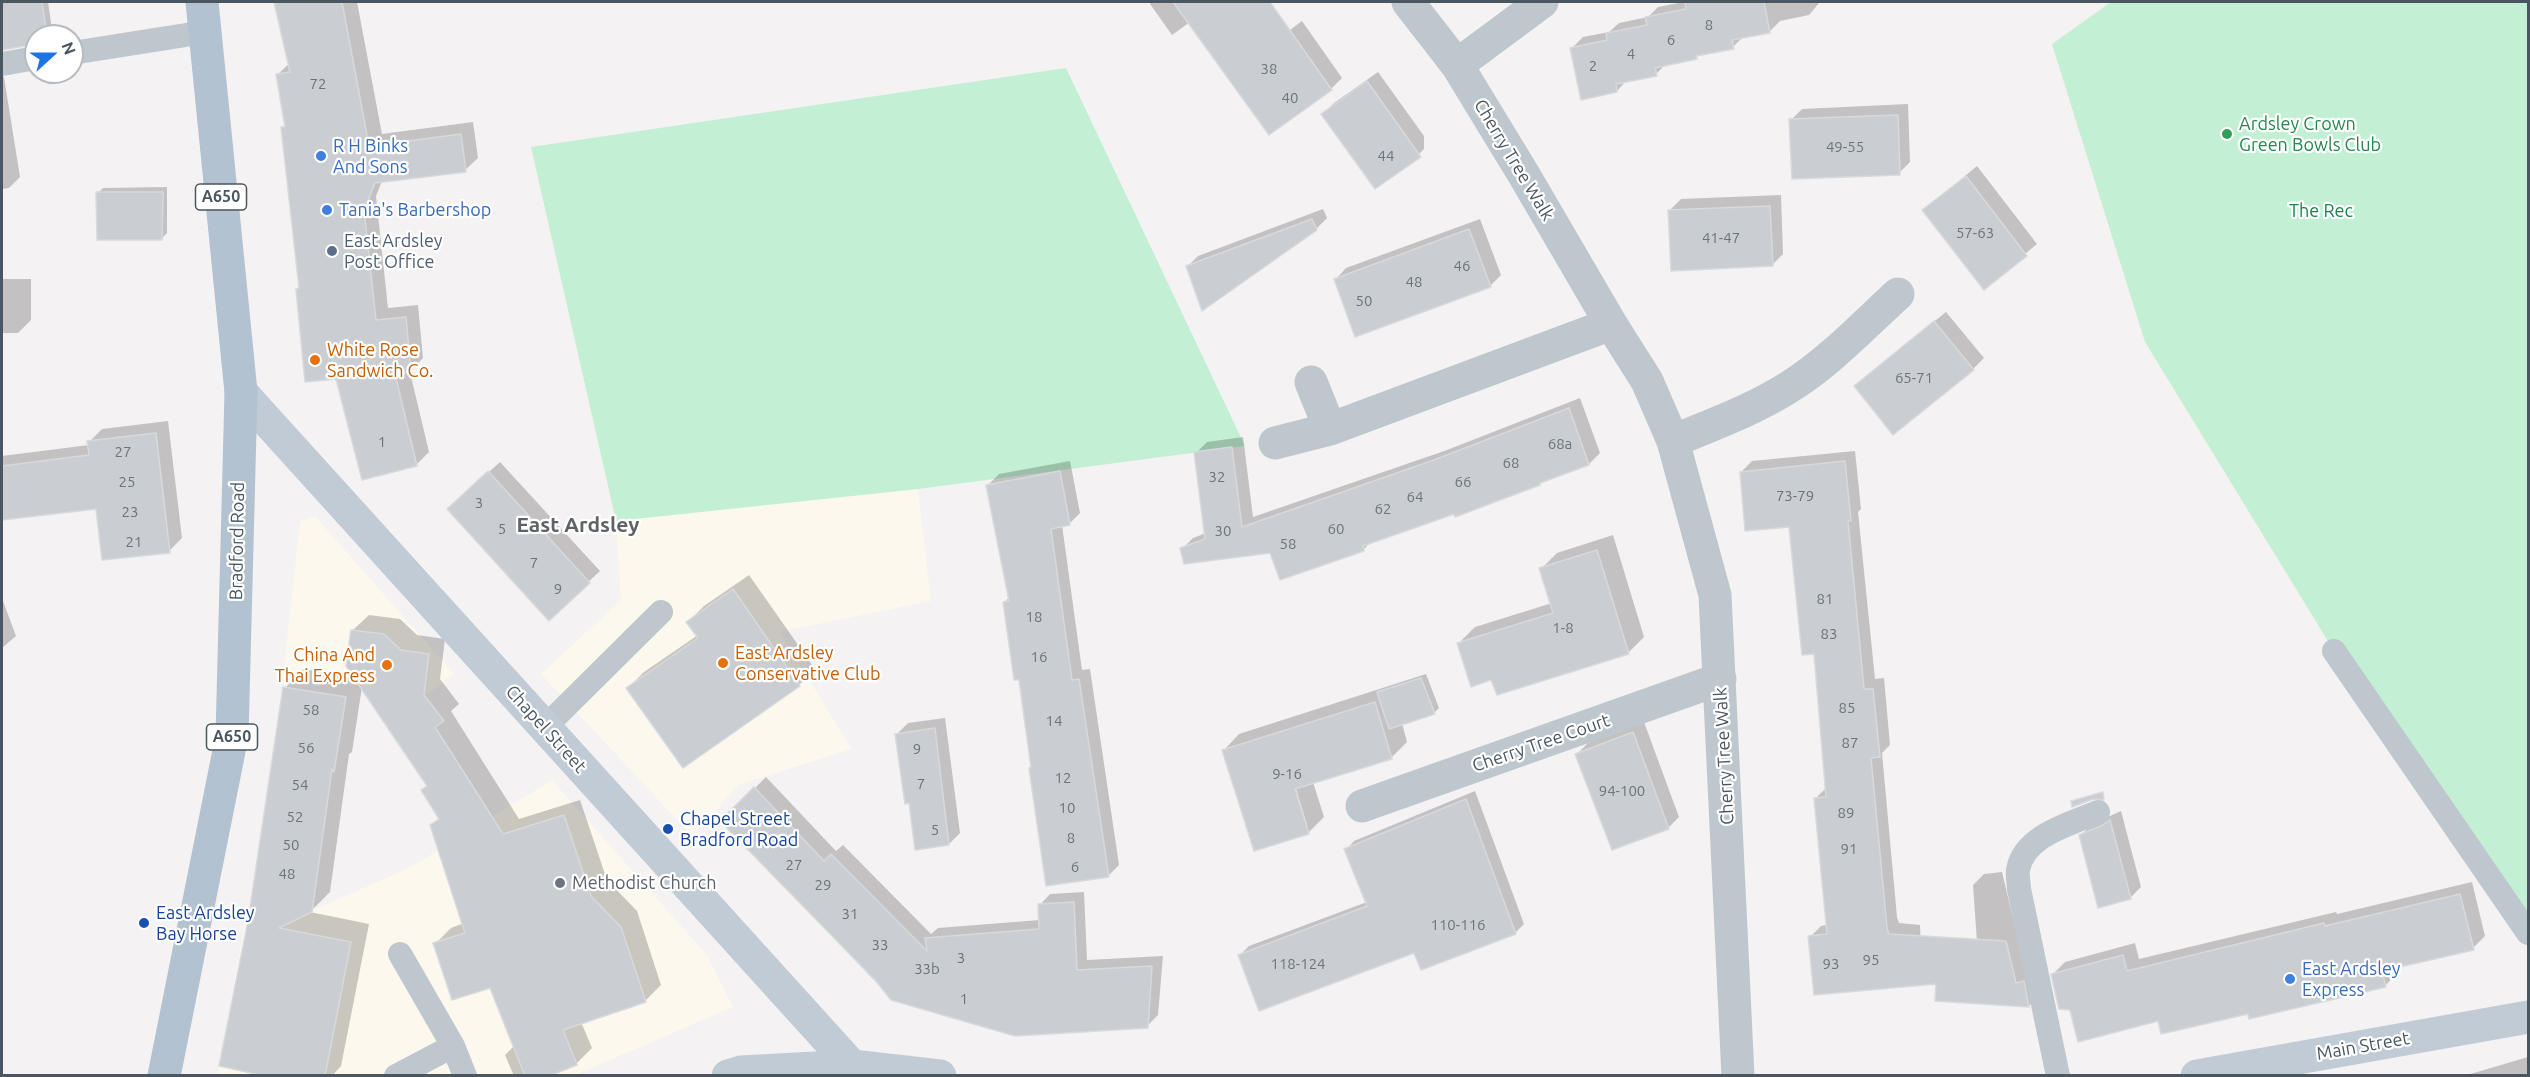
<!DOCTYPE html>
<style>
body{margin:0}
#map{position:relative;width:2530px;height:1077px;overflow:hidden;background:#f4f2f2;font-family:Ubuntu,sans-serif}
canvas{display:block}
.frame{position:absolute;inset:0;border:3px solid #4a5660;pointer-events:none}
.north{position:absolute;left:24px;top:24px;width:60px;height:60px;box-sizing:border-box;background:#fff;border:2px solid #b7bbbf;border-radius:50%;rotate:69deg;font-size:16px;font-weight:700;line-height:24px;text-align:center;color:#4a5660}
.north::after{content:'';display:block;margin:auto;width:21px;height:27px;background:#1f74e2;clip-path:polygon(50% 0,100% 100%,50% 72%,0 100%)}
</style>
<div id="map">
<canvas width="2530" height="1077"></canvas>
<div class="frame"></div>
<div class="north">N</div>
</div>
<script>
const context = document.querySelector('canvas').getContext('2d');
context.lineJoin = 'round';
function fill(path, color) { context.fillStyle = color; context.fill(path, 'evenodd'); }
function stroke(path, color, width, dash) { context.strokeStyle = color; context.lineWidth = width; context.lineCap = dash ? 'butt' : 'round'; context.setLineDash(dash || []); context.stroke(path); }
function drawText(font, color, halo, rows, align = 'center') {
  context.font = font + ' Ubuntu,sans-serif'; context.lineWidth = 4.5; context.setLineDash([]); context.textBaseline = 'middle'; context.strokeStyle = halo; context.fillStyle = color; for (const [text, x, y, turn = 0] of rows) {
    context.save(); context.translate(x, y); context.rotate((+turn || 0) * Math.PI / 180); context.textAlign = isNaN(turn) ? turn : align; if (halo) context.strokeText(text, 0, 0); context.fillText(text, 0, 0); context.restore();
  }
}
fill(new Path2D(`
 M918 489 931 601 779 632 852 749 740 784 692 836 541 674 621 600 616 521Z
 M315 516 454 674 428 694 283 676 300 522Z
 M552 780 707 955 733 1007 575 1075 217 1076 246 917 304 914 384 879 414 865Z`), '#fcf8ee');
fill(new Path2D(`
 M2111 2H2528V933L2334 651 2145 342 2052 44Z
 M1066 68 1245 446 918 489 616 521 531 147Z`), '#c3efd4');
fill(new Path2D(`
 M2 2H48L53 36H36V43L2 48Z
 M276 2H357L382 134 473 122 478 158 465 170 382 181 376 196 388 308 418 305 423 358 410 372 429 452 416 465 338 377 300 287 282 128 286 125 277 75 290 63Z
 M1152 2H1264L1286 33 1302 21 1342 78 1331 89 1190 22 1172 35 1150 4Z
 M1684 2H1824H1820L1809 15 1780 21 1769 32 1743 37 1733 47 1700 53 1696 58 1666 64 1656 74 1627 80 1617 91 1572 48 1583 37 1609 32 1619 23 1648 17 1658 7Z
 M1378 72 1424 136V149L1413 160 1323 114 1334 103Z
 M2 77H4L20 177 9 188 2 189Z
 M1908 104 1910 162 1899 173 1791 120 1802 109Z
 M1977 166 2037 244 1984 288 1924 210Z
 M167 187V233L162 238 98 193 103 188Z
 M1781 195 1783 254 1772 265 1670 210 1681 199Z
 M1323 209 1327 218 1316 229 1187 267 1198 256Z
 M1480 219 1501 275 1490 286 1336 279 1346 268Z
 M2 279H31V320L18 333H2Z
 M1946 312 1984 358 1973 369 1867 375Z
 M1580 398 1600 453 1589 464 1544 480 1540 484 1371 542 1364 549 1271 552 1182 549 1193 538 1206 533 1196 453 1207 442 1243 437 1253 517 1447 450Z
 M168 421 182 538 169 551 97 507 2 519V456L89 445V442L102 429Z
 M1855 451 1861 509 1858 512 1875 679 1884 678 1890 745 1882 753 1897 917 1899 923 1920 925 1922 973 1810 937 1821 926 1827 925 1815 799 1827 787 1815 652 1790 525 1741 472 1752 461Z
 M1070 461 1080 513 1069 524 1062 525 1082 670 1090 669 1119 865 1108 876 1032 767 1021 678 1005 602 1009 597 988 485 999 474Z
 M500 462 600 571 549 619 460 498Z
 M1613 535 1644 637 1629 652 1498 693 1492 678 1459 643 1475 627 1552 603 1541 569 1557 553Z
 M749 575 815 669 799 685 683 766 628 688 644 672 698 635 688 622 704 606Z
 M3 601 16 636 2 648V602Z
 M369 615 400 619 417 635 445 639 440 679 459 704 451 711 519 819 580 800 607 880 637 911 661 985 645 1001 581 1022 592 1048 576 1064 545 1076H514L505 1055 515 1045 491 986 435 944 451 928 464 923 432 825 440 817 423 790 428 784 362 687 352 752 349 754 330 892 310 912 369 924 341 1066 332 1076H273L249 921 285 688 303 669 356 677 353 630Z
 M1426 674 1439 708 1434 713 1402 723 1407 742 1392 757 1313 782 1324 817 1308 833 1224 750 1239 734ZM1294 782 1307 825H1304L1291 783Z
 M945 718 960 833 949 844 911 802 897 734 908 723Z
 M1644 722 1679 817 1668 828 1577 754 1588 743Z
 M766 777 836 851 843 845 931 934 938 928 1040 920V905L1050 894 1084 892 1087 960 1163 956 1158 1015 1147 1026 892 999 722 821Z
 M1475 791 1524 924 1515 933 1415 951 1240 955 1249 946 1367 902 1346 850 1354 841Z
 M2121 811 2141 887 2130 898 2081 835 2092 824Z
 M2002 872 2026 973 2039 995 2029 1006 1980 985 1973 885 1984 874Z
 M2472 882 2485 936 2473 948 2396 967 2397 973 2385 986 2249 1012 2159 1019 2071 1009 2053 974 2065 962 2135 943 2139 959 2336 912 2337 914Z
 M2528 1057V1076H2467V1075Z`), '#0003');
const building = new Path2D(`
 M2 2H42L47 36H36V44L2 50Z
 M274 2H342L369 146 461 134 466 172 375 183 364 210 376 320 406 317 411 372 395 374 417 466 362 480 336 379 305 382 296 289 299 288 281 127H285L276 74 290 72Z
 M1173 2H1270L1332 90 1269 135Z
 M1685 2H1764L1770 33 1732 40 1734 49 1696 56 1697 59 1655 68 1657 76 1616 84 1617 92 1581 100 1570 48 1607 40 1606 33 1647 25 1645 17 1686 9Z
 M1367 81 1421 157 1375 189 1321 114Z
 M1898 115 1900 175 1792 179 1789 119Z
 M1966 176 2027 256 1984 290 1922 210Z
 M96 192H163L162 240H97Z
 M1770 206 1773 266 1671 271 1668 210Z
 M1312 219 1317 230 1202 311 1186 266Z
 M1469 229 1491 287 1355 337 1334 279Z
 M1934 321 1974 370 1893 435 1854 386Z
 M1569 408 1589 465 1540 483V485L1455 517 1454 514 1363 546 1364 551 1280 580 1270 553 1184 564 1180 548 1205 539 1194 452 1232 447 1242 527 1434 460Z
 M156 433 170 553 102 560 96 509 2 520V466L89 455 87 441Z
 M1845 461 1851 521H1848L1864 689H1873L1880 757 1871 758 1887 928 1889 934 2006 941 2016 983 2024 981 2029 1007 1935 1001 1936 984 1814 995 1808 936 1827 934 1814 798 1826 797 1814 654 1802 655 1789 527 1745 531 1740 472Z
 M488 471 590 583 549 621 447 509Z
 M1060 471 1070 525 1051 529 1072 680 1079 679 1109 877 1046 886 1029 768H1031L1019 680H1014L1003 602 1009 601 986 485Z
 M1597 550 1629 654 1497 695 1491 680 1471 687 1457 643 1553 613 1539 568Z
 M733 589 800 686 683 768 626 688 698 638 686 622Z
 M351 630 384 634 401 650 429 654 424 695 444 721 435 727 503 834 564 815 591 896 621 927 646 1002 563 1030 577 1065 549 1076H525L490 988 452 1000 433 943 465 933 430 825 439 819 421 790 427 786 346 666Z
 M1421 678 1435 714 1389 729 1377 692Z
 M283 687 346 697 334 772 332 769 312 912 279 928 351 942 325 1076H265L219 1066 248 921Z
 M1375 702 1392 759 1295 789 1309 834 1254 851 1222 750Z
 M935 728 949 845 915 850 909 803 905 804 895 734Z
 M1633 732 1669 829 1612 850 1575 754Z
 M754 787 824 861 831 854 927 951 925 938 1039 929 1038 904 1074 902 1077 970 1152 966 1148 1028 1015 1036 891 1000 876 981 720 821Z
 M2103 792 2104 800 2093 799 2072 807 2071 801Z
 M1466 799 1516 934 1421 970 1414 953 1259 1011 1238 955 1367 906 1344 849Z
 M2110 820 2131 899 2098 908 2079 835 2103 825Z
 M2460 894 2474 950 2382 971 2386 987 2249 1019 2248 1014 2161 1034 2158 1021 2078 1042 2070 1010 2059 1009 2051 974 2123 955 2127 971 2324 923 2325 926Z`);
fill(building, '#cacdd1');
stroke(building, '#d7d9dd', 1.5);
stroke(new Path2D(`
 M72 53 205 32
 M2 64 36 58
 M2334 651 2528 933
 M545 727 661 612
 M400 954 453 1046 465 1076
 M396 1076 453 1046
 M2058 1076 2019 889C2019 883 2017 876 2018 870 2024 835 2071 824 2098 812`), '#bec7ce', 24);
stroke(new Path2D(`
 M1408 2 1457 65 1524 175 1611 324 1647 381 1673 441 1715 595 1738 1076
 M1457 65 1542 2
 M1311 382 1330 429
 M1673 441C1714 424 1756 409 1794 384 1832 359 1864 325 1898 294
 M1275 443 1330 429 1611 324
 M1362 806 1720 679`), '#bec7ce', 33);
stroke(new Path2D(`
 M241 392 852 1066
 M728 1076 741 1072 852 1066 940 1076
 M2197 1076 2528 1017`), '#c1cbd5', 33);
stroke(new Path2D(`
 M164 1076 232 736 241 392 202 2`), '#b3c2d0', 33);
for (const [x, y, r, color] of [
 [2227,134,6,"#2e9e5b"],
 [321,156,6,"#3f7fe0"],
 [327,210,6,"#3f7fe0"],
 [332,251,6,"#5c6f8a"],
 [315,360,6,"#e8710a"],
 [723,663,6,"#e8710a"],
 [387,665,6,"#e8710a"],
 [668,829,6,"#1a4fb4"],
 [560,883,6,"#6b7280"],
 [144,923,6,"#1a4fb4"],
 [2290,979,6,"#3f7fe0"]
]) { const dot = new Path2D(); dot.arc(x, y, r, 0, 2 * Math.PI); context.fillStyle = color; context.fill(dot); stroke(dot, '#fff', 2); }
drawText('15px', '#6a747c', null, [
 ["8",1709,25],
 ["6",1671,40],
 ["4",1631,54],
 ["2",1593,66],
 ["38",1269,69],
 ["72",318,84],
 ["40",1290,98],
 ["49-55",1845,147],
 ["44",1386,156],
 ["57-63",1975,233],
 ["41-47",1721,238],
 ["46",1462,266],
 ["48",1414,282],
 ["50",1364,301],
 ["65-71",1914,378],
 ["1",382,442],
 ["68a",1560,444],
 ["27",123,452],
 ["68",1511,463],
 ["32",1217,477],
 ["25",127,482],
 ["66",1463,482],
 ["73-79",1795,496],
 ["64",1415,497],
 ["3",479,503],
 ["62",1383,509],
 ["23",130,512],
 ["5",502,529],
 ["60",1336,529],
 ["30",1223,531],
 ["21",134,542],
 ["58",1288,544],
 ["7",534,563],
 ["9",558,589],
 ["81",1825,599],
 ["18",1034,617],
 ["1-8",1563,628],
 ["83",1829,634],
 ["16",1039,657],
 ["85",1847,708],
 ["58",311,710],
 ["14",1054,721],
 ["87",1850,743],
 ["56",306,748],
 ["9",917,749],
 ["9-16",1287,774],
 ["12",1063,778],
 ["7",921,784],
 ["54",300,785],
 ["94-100",1622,791],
 ["10",1067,808],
 ["89",1846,813],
 ["52",295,817],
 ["5",935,830],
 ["8",1071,838],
 ["50",291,845],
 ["91",1849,849],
 ["27",794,865],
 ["6",1075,867],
 ["48",287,874],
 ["29",823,885],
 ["31",850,914],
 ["110-116",1458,925],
 ["33",880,945],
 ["3",961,958],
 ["95",1871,960],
 ["118-124",1298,964],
 ["93",1831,964],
 ["33b",927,969],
 ["1",964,999]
]);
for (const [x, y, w] of [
 [221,197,51],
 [232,737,51]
]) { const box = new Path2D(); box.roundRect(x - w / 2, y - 13, w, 26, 4.5); context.fillStyle = '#fff'; context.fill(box); stroke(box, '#4a5660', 1.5); }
drawText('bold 16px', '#4a5660', null, [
 ["A650",221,197],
 ["A650",232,737]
]);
drawText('18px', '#27864d', '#fff', [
 ["Ardsley Crown",2239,124],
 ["Green Bowls Club",2239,145]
], 'left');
drawText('18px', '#366cbe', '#fff', [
 ["R H Binks",333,146],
 ["And Sons",333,167],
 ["Tania's Barbershop",339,210],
 ["East Ardsley",2302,969],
 ["Express",2302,990]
], 'left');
drawText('18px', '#4a5660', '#fff', [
 ["Cherry Tree Walk",1514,160,59],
 ["Bradford Road",237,541,-89],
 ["Chapel Street",546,729,48],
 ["Cherry Tree Court",1541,743,-19],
 ["Cherry Tree Walk",1724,756,-93],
 ["Main Street",2363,1046,-10]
]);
drawText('18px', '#1a824e', '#fff', [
 ["The Rec",2321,211]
]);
drawText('18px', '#4e5e75', '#fff', [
 ["East Ardsley",344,241],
 ["Post Office",344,262]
], 'left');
drawText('18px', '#c56008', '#fff', [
 ["White Rose",327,350],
 ["Sandwich Co.",327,371],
 ["East Ardsley",735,653],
 ["Conservative Club",735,674],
 ["China And",375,655,"right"],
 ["Thai Express",375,676,"right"]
], 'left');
drawText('18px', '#164399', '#fff', [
 ["Chapel Street",680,819],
 ["Bradford Road",680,840],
 ["East Ardsley",156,913],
 ["Bay Horse",156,934]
], 'left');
drawText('18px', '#5b616d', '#fff', [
 ["Methodist Church",572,883]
], 'left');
drawText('bold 21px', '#5f6367', '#fff', [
 ["East Ardsley",578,525]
]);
</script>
